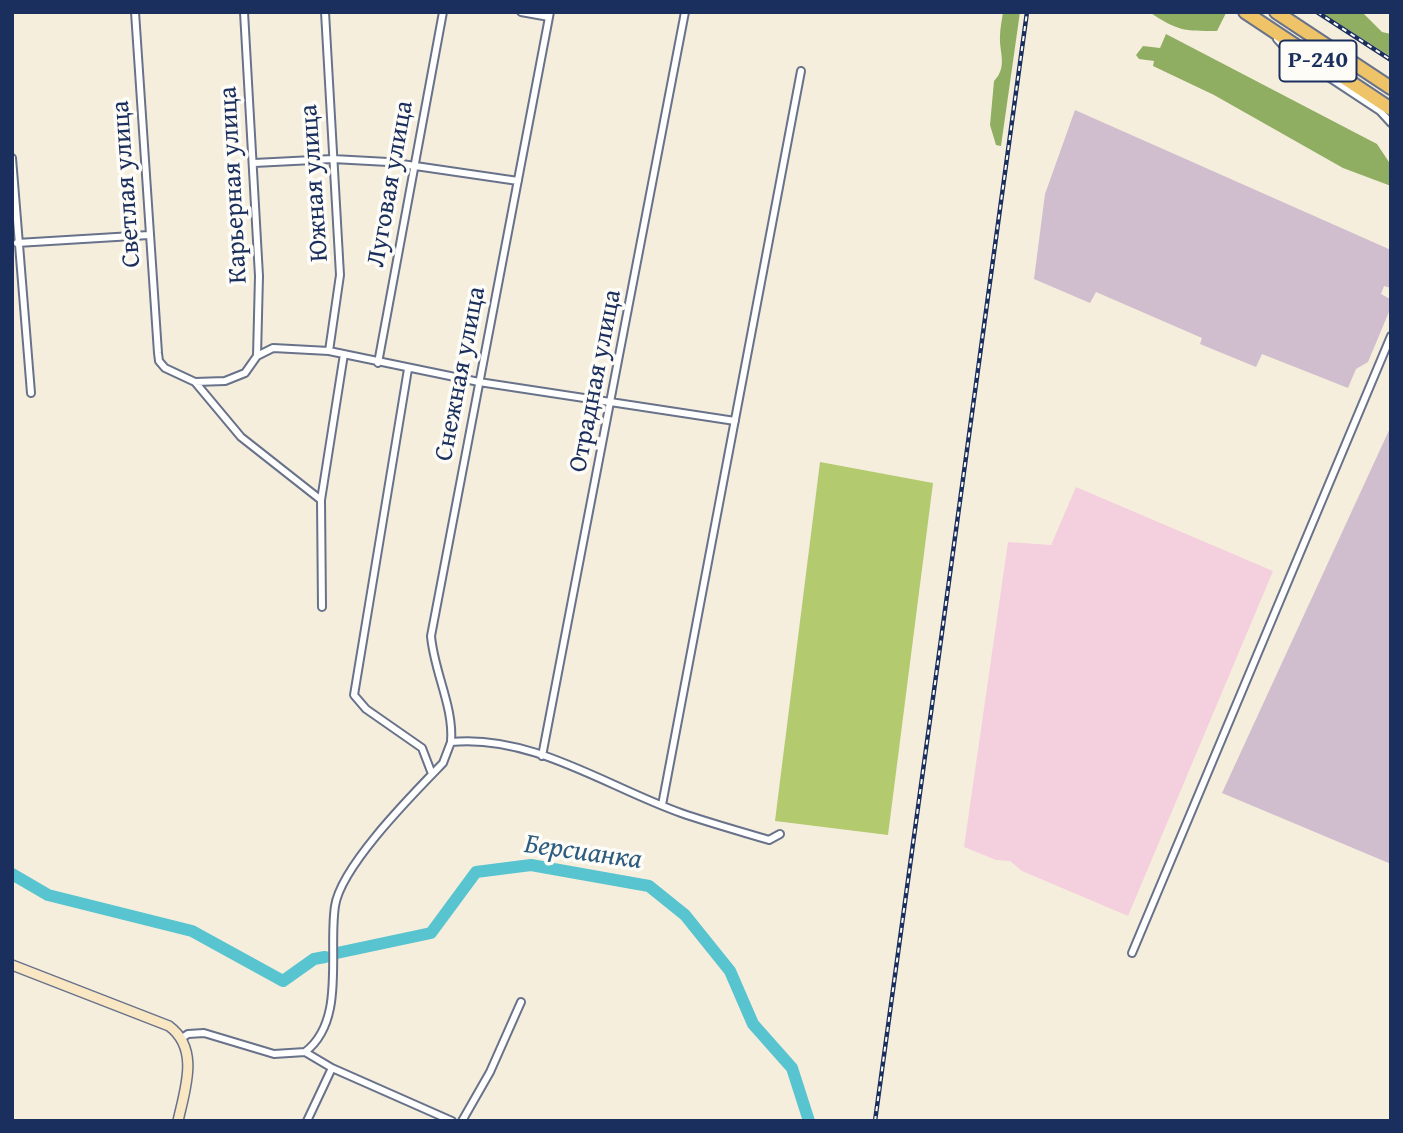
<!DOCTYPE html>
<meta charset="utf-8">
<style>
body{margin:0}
#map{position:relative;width:1403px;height:1133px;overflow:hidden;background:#f6eedd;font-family:"Gentium Book Plus",serif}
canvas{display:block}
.frame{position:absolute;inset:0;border:14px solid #1b2f5e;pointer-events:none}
</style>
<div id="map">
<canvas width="1403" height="1133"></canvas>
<div class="frame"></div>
</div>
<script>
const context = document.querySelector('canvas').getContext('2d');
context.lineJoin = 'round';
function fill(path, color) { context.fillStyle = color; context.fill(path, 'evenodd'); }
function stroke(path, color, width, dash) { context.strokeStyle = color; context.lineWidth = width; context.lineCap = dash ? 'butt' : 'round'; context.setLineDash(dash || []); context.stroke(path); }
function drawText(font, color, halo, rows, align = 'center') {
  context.font = font + ' "Gentium Book Plus",serif'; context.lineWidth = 7; context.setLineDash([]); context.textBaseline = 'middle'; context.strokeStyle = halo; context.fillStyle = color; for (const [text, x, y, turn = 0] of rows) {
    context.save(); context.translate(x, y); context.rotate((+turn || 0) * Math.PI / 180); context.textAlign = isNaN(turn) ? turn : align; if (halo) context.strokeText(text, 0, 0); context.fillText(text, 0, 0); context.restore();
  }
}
fill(new Path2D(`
 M1076 487 1273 571 1128 916 1022 871 1010 861 996 860 964 847 1008 542 1051 545Z`), '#f4cfdd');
fill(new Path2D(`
 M1075 110 1391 250V288L1384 286 1381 294 1390 299 1391 307 1368 362 1356 369 1348 388 1262 354 1256 367 1200 344 1202 338 1096 292 1090 303 1034 279 1045 194Z
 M1391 426V864L1222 793Z`), '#d0bdcd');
fill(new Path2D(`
 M820 462 933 483 888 835 775 821Z`), '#b4ca6f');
fill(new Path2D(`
 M1003 12H1020L1001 146 996 145 990 125 994 81C1008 67 999 52 1000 36 1000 28 1002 20 1003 12Z
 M1149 12H1224L1226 13 1217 31C1183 31 1178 31 1149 12Z
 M1321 12H1362L1382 32 1391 34V57Z
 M1166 34 1377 144 1391 165V186L1343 168 1214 95 1153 66 1154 61 1139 59 1136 55 1143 46 1160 48Z`), '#8fae62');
stroke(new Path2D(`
 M12 874 48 895 192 931 283 981 314 959 325 957
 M337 953 431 933 476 872 531 865 649 886 685 915 730 971 753 1024 792 1068 809 1121`), '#57c4cf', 12);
const street = new Path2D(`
 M135 12 158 353 159 361 165 368 195 382 225 381 245 373 257 356 273 348 329 351 479 382 735 421
 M244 12 259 276 257 356
 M325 12 340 275 329 351
 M521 12 549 17
 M1277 39 1286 49 1380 111 1391 123
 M12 158 31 393
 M254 163 333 159 388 162 518 181
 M17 243 149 235
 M378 363 443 12
 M408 369 354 695 366 709 422 748 432 774
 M195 382 241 437 321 500
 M322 607 321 500 344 354
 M451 742C454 707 434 672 431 636L550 12
 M542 756 685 12
 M662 805 801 71
 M1132 953 1391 336
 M182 1038 188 1034 204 1033 274 1054 305 1052 332 1068 452 1121
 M305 1052C346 1021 328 953 335 906 341 866 413 794 443 763L451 742C532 734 607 787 681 813 710 823 739 831 769 840L780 834
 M307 1121 332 1068
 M462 1121 490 1072 521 1002`);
const secondary = new Path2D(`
 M12 965 169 1026C200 1049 185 1089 178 1121`);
const highway = new Path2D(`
 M1245 12 1391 109
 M1276 12 1391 88`);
stroke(street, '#68728a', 10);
stroke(secondary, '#68728a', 12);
stroke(highway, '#68728a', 16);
stroke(street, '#fff', 6);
stroke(secondary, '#f9e7c3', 9);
stroke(highway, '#efc469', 12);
const rail = new Path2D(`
 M1317 12 1391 60
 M875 1121 1027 12`);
stroke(rail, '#1b2f5e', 4.5);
stroke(rail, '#fdfcf7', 2, [5]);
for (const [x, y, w] of [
 [1318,61,77]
]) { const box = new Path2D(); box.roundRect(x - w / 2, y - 20.5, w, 41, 5); context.fillStyle = '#fdfcf7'; context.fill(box); stroke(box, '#1b2f5e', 2); }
drawText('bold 24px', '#1b2f5e', null, [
 ["Р-240",1318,61]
]);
drawText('26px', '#1b2f5e', '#fdfcf7', [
 ["Южная улица",315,183,-94],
 ["Светлая улица",127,184,-94],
 ["Луговая улица",391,184,-80],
 ["Карьерная улица",234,185,-93],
 ["Снежная улица",461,374,-79],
 ["Отрадная улица",596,381,-79]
]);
drawText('italic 28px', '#2d5c80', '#fdfcf7', [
 ["Берсианка",583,853,8]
]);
</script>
